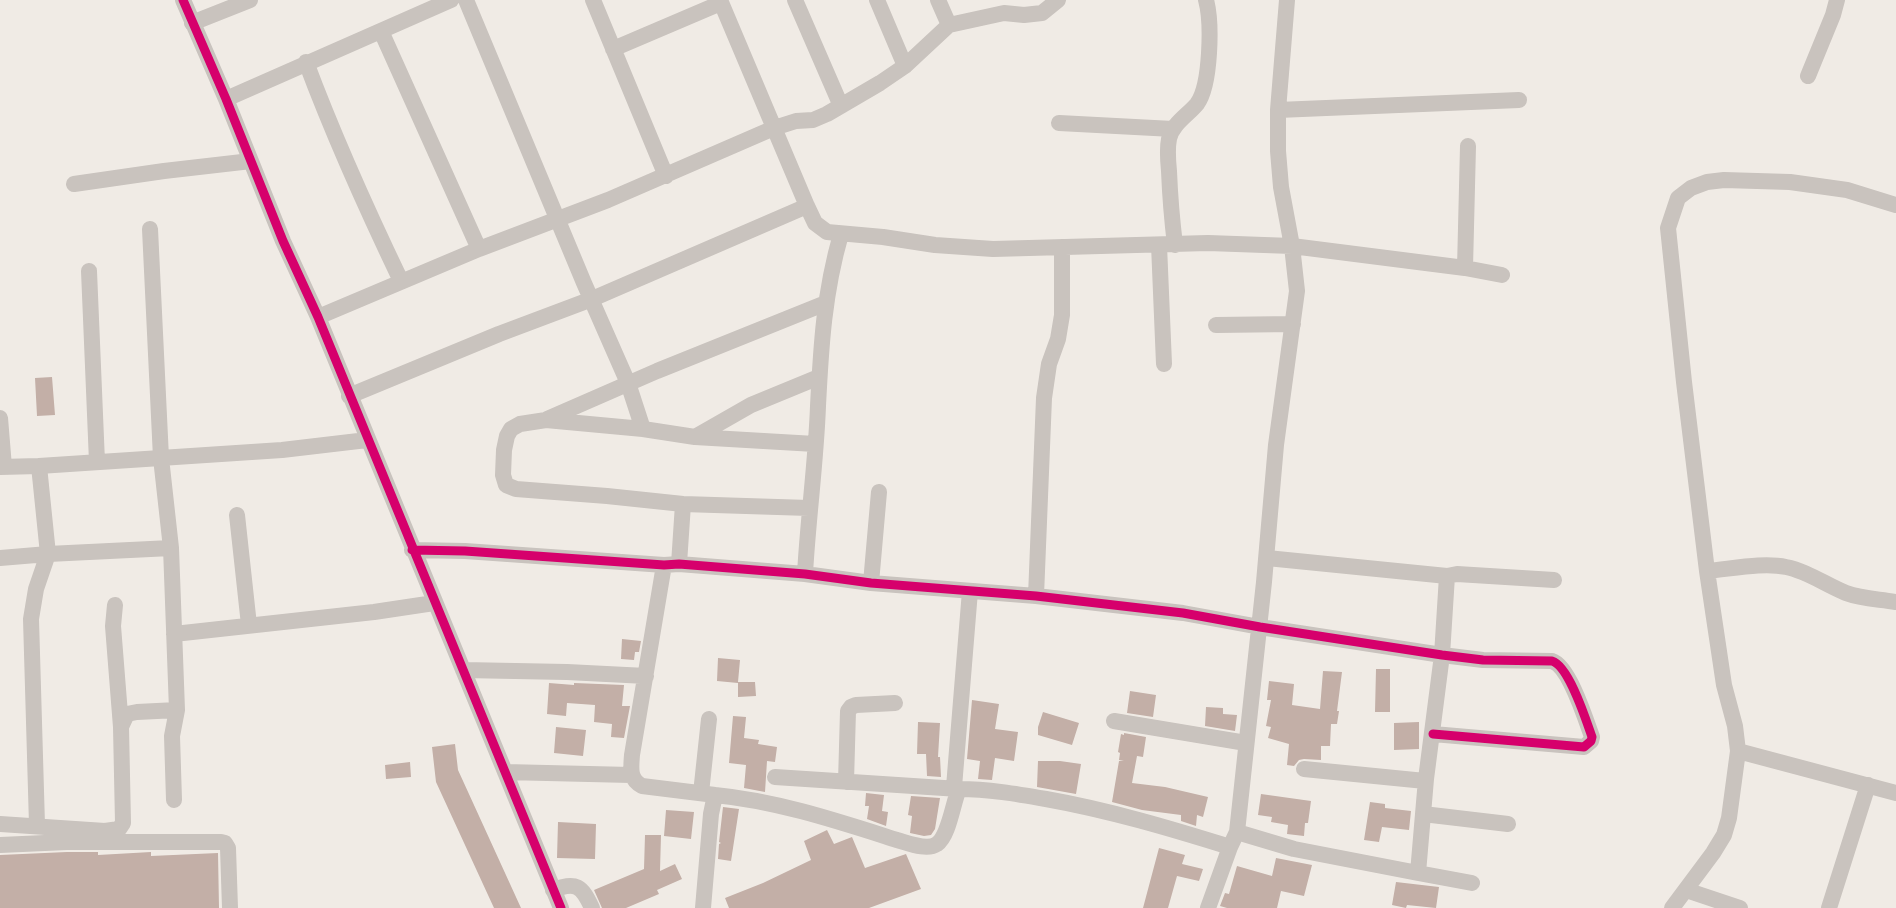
<!DOCTYPE html>
<style>
body{margin:0}
canvas{display:block;background:#f0ebe5}
</style>
<canvas width="1896" height="908"></canvas>
<script>
const context = document.querySelector('canvas').getContext('2d');
context.lineJoin = 'round';
function fill(path, color) { context.fillStyle = color; context.fill(path, 'evenodd'); }
function stroke(path, color, width, dash) { context.strokeStyle = color; context.lineWidth = width; context.lineCap = dash ? 'butt' : 'round'; context.setLineDash(dash || []); context.stroke(path); }
fill(new Path2D(`
 M52 377 55 415 37 416 35 378Z
 M622 639 641 641 639 652H635L634 660 621 659Z
 M718 658 740 660 738 682H755L756 696 738 697V683L717 681Z
 M1376 669H1390V712H1375Z
 M1323 671 1342 672 1337 711H1339L1337 724H1331L1330 746H1321V760L1304 759 1299 760 1294 766 1287 765 1289 744 1268 738 1271 727 1266 726 1271 700H1267L1269 681 1294 684 1292 705 1320 709Z
 M549 683 574 685V683L624 685 622 706H630L624 738 611 737 612 724 594 722 595 705 567 703 566 716 547 714Z
 M1130 691 1156 695 1153 717 1127 713Z
 M972 700 999 704 995 729 1018 732 1014 761 995 758 992 780 978 779 980 761 967 759Z
 M1206 707 1223 708V714L1237 715 1235 731 1205 726Z
 M1043 712 1079 723 1072 745 1038 735V727Z
 M733 716 746 717 744 738 759 740 758 744 777 747 775 762 767 761 765 792 744 788 746 765 729 763Z
 M918 722 940 723 938 757H940L941 777 927 776 926 754H917Z
 M1419 722V749L1394 750V723Z
 M556 727 586 730 583 756 554 753Z
 M1124 733 1146 737 1143 757 1137 756 1132 783 1165 787 1208 797 1203 817 1197 815 1196 826 1181 821V815L1142 810 1112 802 1119 761H1124L1119 760 1120 753 1118 752 1121 734 1124 735Z
 M455 744 458 770 521 908H494L436 782 432 747Z
 M1038 761H1060L1081 764 1076 794 1037 787Z
 M410 762 411 777 386 779 385 765Z
 M866 793 884 795 882 811 888 812 886 826 867 819 869 806H865Z
 M1261 794 1311 801 1308 823H1305L1304 836 1287 834 1288 825 1271 822 1272 817 1258 815Z
 M911 796 940 798 935 829 931 835 924 836 910 833 912 816 908 815Z
 M1370 802 1385 804V808L1411 811 1409 830 1382 827 1379 842 1364 840Z
 M723 807 739 809 731 861 718 859 719 844 721 843 719 842Z
 M666 810 694 812 691 839 664 836Z
 M558 822 596 824 595 859 557 858Z
 M827 830 834 844 852 837 865 868 906 854 921 889 869 908H729L725 898 763 883 811 860 804 841Z
 M645 835H661L660 871 675 864 682 879 657 890 659 894 626 908H602L594 890 644 869Z
 M1159 848 1185 855 1182 864 1203 869 1199 881 1177 876 1168 908H1143Z
 M67 852H98V855L151 852V856L218 853 219 908H0V855Z
 M1276 858 1312 865 1304 896 1281 891 1277 908H1227L1220 906 1225 893 1229 894 1237 866 1272 876Z
 M1396 882 1439 887 1436 908 1407 905 1406 908 1392 905Z`), '#c3afa7');
stroke(new Path2D(`
 M183 0 226 99 283 241 318 317 561 908
 M466 0 584 283 628 383 643 429
 M593 0 666 176
 M720 0 807 206 815 223 827 232 883 237 935 245 993 249 1208 243 1292 246 1465 268 1502 275
 M795 0 841 106
 M877 0 905 66
 M938 0 949 25
 M192 23 250 0
 M381 31 479 249
 M613 49 721 3
 M306 62C334 137 367 210 401 281
 M1808 76 1833 15 1837 0
 M226 99 451 0
 M1278 110 1519 100
 M1059 123 1173 129
 M74 184 164 171 251 161
 M1159 245 1164 364
 M1175 245C1172 220 1170 196 1169 171 1168 161 1167 149 1169 139 1172 124 1188 115 1197 104 1211 85 1212 22 1206 0
 M1465 268 1468 146
 M89 271 97 462
 M318 317 479 249 608 200 774 128 796 121 813 120 827 114 880 83 905 66 949 25 1004 13 1024 15 1042 13 1058 0
 M1216 325 1293 324
 M349 396 499 334 592 299 807 206
 M0 418 4 467
 M547 419 657 371 826 303
 M695 437 751 405 819 377
 M0 467 39 466 282 450 367 440
 M809 508 683 504 607 496 516 489 506 485 503 475 504 450 507 436 511 429 520 424 546 420 643 429 695 437 815 444
 M237 515 249 625
 M412 550 465 551 664 565 679 564 805 574 871 583 1036 596 1183 613 1260 627 1442 655 1483 660 1552 661C1569 666 1586 720 1592 737L1591 741 1584 747 1433 734
 M0 558 48 554 171 548
 M1267 558 1447 576 1457 574 1554 580
 M679 564 683 504
 M664 565 632 755C631 768 629 779 642 786L715 795
 M1707 571C1731 569 1763 562 1786 567 1807 571 1826 585 1846 593 1862 599 1879 599 1896 602
 M805 574C808 518 816 462 818 406 821 346 824 293 841 234
 M871 583 879 492
 M1036 596 1044 398 1049 364 1058 339 1062 315V247
 M174 634 374 612 434 603
 M463 670 567 672 646 676
 M1114 721 1246 743
 M121 727 127 714 137 712 177 710 171 548 161 458 150 229
 M1738 751 1896 793
 M1304 769 1425 781
 M505 772 631 775
 M775 777 959 789
 M846 782 848 711 851 707 856 705 895 703
 M954 787 970 591
 M701 793 709 719
 M174 800 172 736 177 710
 M1423 814 1508 824
 M0 824 105 831 119 829 123 823 121 727 113 626 115 605
 M37 825 31 619 36 589 48 554 39 466
 M1237 832 1294 849 1418 873 1426 779 1442 655 1447 576
 M0 845 67 842H221L225 843 228 848 230 908
 M1418 873 1472 883
 M553 890C576 881 582 886 592 908
 M1686 890 1740 908
 M703 908 711 814 715 795C777 801 837 821 897 840 908 843 927 851 937 844 949 836 953 802 959 789 988 789 1017 794 1046 799 1108 810 1169 828 1230 847
 M1208 908 1230 847 1237 832 1264 582 1276 445 1297 291 1292 246 1281 187 1278 151V110L1287 0
 M1672 908 1713 853 1724 835 1729 818 1738 751 1735 726 1724 685 1707 571 1684 382 1668 228 1678 198 1691 188 1707 182 1724 180 1790 182 1847 190 1896 205
 M1829 908 1868 785`), '#c9c3be', 16);
stroke(new Path2D(`
 M183 0 226 99 283 241 318 317 561 908
 M412 550 465 551 664 565 679 564 805 574 871 583 1036 596 1183 613 1260 627 1442 655 1483 660 1552 661C1569 666 1586 720 1592 737L1591 741 1584 747 1433 734`), '#d6006c', 9);
</script>
